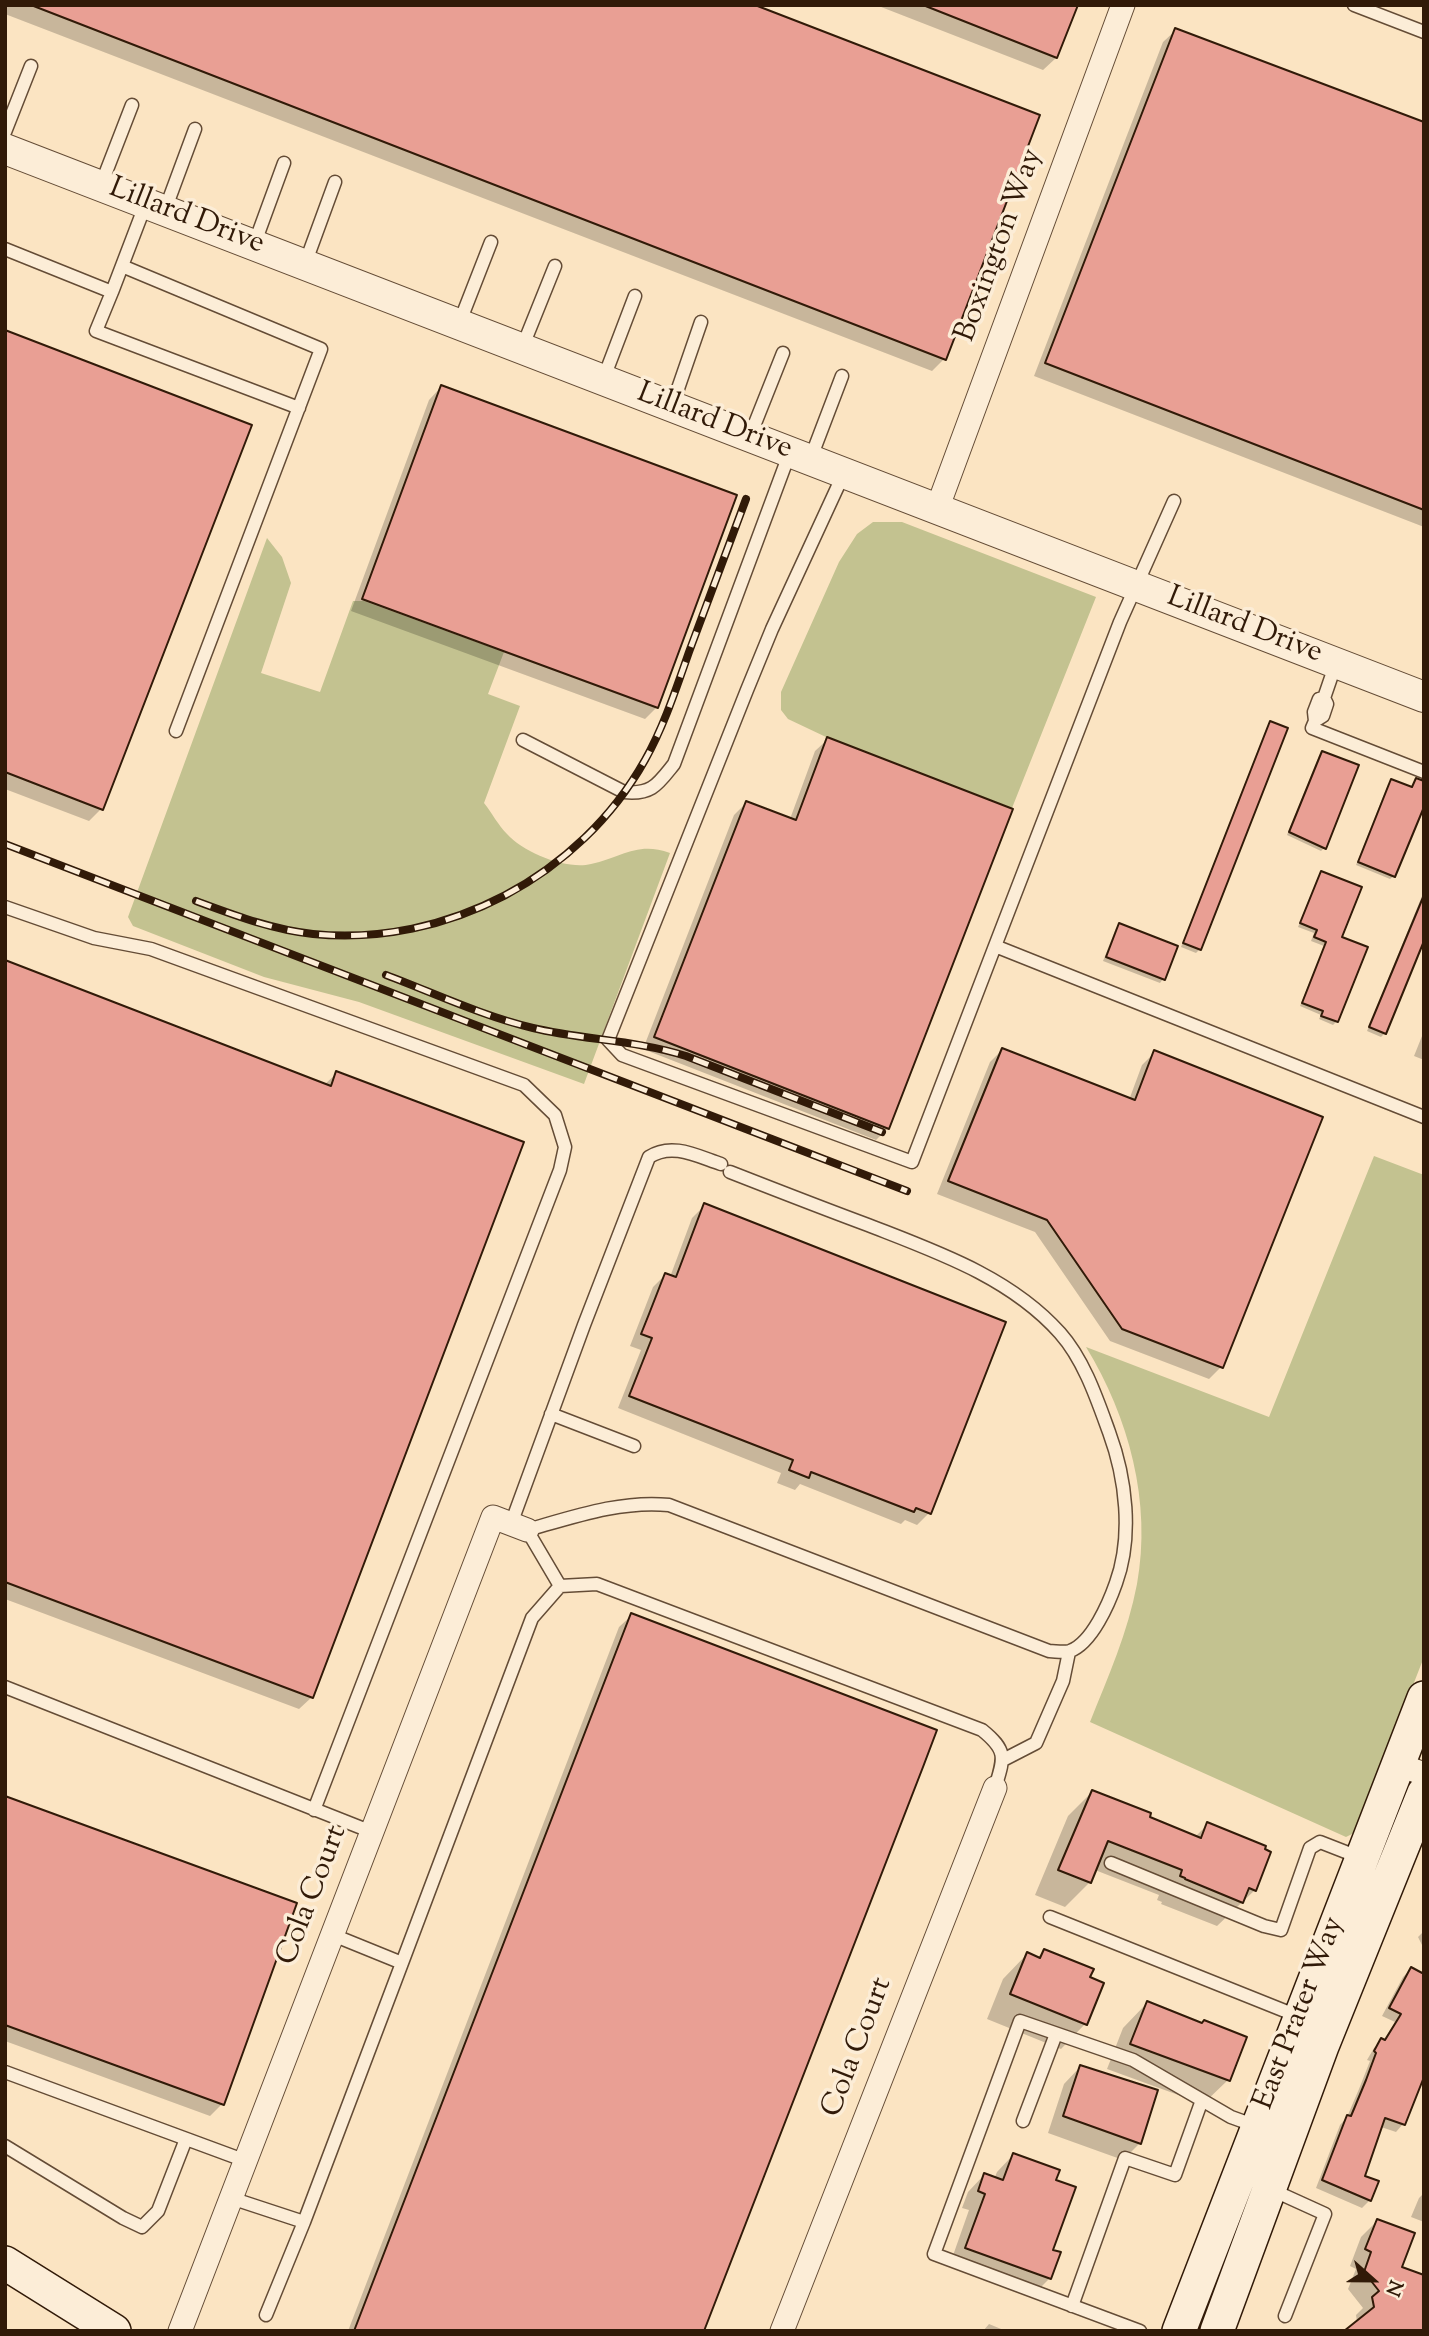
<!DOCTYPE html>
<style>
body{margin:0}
#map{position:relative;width:1429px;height:2336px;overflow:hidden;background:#fbe4c2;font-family:"Sorts Mill Goudy",serif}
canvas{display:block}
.frame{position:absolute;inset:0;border:7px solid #311a08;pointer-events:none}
.north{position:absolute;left:1338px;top:2245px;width:70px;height:70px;-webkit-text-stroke:5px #fcedd7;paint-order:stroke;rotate:111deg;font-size:19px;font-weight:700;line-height:28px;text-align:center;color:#311a08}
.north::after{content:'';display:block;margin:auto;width:24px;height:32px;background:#311a08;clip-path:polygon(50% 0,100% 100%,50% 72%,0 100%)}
</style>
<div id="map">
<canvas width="1429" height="2336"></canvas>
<div class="frame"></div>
<div class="north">N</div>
</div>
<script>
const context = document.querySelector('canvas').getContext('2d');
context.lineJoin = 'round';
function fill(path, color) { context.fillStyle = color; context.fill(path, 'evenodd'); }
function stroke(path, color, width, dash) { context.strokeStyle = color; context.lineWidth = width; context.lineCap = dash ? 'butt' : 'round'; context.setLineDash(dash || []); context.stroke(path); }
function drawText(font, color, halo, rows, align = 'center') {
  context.font = font + ' "Sorts Mill Goudy",serif'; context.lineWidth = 7; context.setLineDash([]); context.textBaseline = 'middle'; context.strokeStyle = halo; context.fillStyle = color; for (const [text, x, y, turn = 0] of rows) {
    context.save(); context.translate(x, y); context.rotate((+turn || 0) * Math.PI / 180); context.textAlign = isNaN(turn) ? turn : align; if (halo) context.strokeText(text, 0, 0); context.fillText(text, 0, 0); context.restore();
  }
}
fill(new Path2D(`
 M873 522H902L1096 597 1012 808 826 737 788 719 781 710V692L839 562 857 534Z
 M267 538 282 557 291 583 261 673 320 692 353 601H364L504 652 488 694 520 706 484 803C492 813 498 825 507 834 524 853 567 870 591 864 622 857 638 841 670 853L584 1084 359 1002 264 977 133 926 128 917Z
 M1374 1156 1424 1175V1657L1358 1826 1352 1834 1346 1837 1090 1722C1108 1677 1128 1632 1137 1584 1152 1503 1129 1417 1086 1347L1269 1417Z`), '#c3c290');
fill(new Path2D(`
 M5 5H750L944 359 932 371 5 14Z
 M876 5H1076L1056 58 1043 70Z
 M1176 30 1424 124V527L1034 376 1163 42Z
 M5 332 101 809 89 821 5 789Z
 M441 387 657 707 645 719 351 611 429 400Z
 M1270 723 1200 949 1196 953 1181 947 1267 727Z
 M828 739 888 1128 876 1140 643 1049 734 815 746 803 790 819 815 751Z
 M1322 753 1324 848 1321 851 1287 835 1319 756Z
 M1392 781 1394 876 1390 879 1356 865 1388 784Z
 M1321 873 1339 938 1337 1021 1333 1025 1319 1019 1321 1015 1300 1006 1324 946 1311 941 1314 933 1298 927 1318 877Z
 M1424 891V937L1385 1033 1381 1037 1367 1031Z
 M1120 925 1163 979 1160 983 1103 961 1116 928Z
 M5 962 324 1085 337 1073 312 1697 299 1709 5 1599Z
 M1424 1031V1060L1414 1056Z
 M1002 1050 1129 1100 1142 1065 1155 1052 1221 1367 1209 1379 1110 1341 1035 1232 937 1194 990 1062Z
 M705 1205 929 1513 917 1525 905 1520 901 1524 800 1484 795 1490 777 1483 781 1473 618 1408 641 1350 630 1346 653 1287 665 1275 670 1277 692 1218Z
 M632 1615 702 2331H348L619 1627Z
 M1092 1792 1195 1837 1208 1824 1255 1890 1217 1926 1161 1904 1162 1902 1157 1900 1159 1895 1095 1870 1090 1882 1065 1907 1035 1895 1068 1816Z
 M5 1798 222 2104 210 2116 5 2041Z
 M1424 1931V1949L1418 1937Z
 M1044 1951 1088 1978 1085 2024 1061 2049 987 2019 1003 1979 1027 1954 1037 1958Z
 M1411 1969 1403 2124 1396 2132 1381 2127 1363 2177 1370 2200 1362 2208 1316 2188 1340 2125 1347 2117 1359 2089 1370 2061 1367 2060 1374 2048 1383 2041 1395 2022 1382 2016 1403 1977Z
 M1147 2003 1228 2080 1203 2104 1107 2069 1123 2028Z
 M1080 2067 1140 2143 1123 2160 1048 2133 1064 2084Z
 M1013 2155 1054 2181 1050 2278 1033 2295 950 2264 969 2210 962 2208 968 2192 984 2175 994 2179 997 2172Z
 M1424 2193V2222L1411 2217 1419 2198Z
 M1377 2221 1399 2268 1424 2277 1357 2322 1356 2315 1363 2308 1348 2289 1356 2269 1350 2266 1361 2237Z
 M989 2324 1006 2331H983Z`), '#0003');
const building = new Path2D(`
 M31 5H755L1040 115 946 360Z
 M923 5H1078L1057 58Z
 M1175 28 1424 122V510L1045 363Z
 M5 330 252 425 103 810 5 772Z
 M441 385 737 495 658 708 362 599Z
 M1270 721 1288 728 1201 950 1183 943Z
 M827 737 1013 809 889 1129 654 1037 746 801 796 820Z
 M1322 751 1359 765 1326 849 1289 832Z
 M1416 778 1424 781V807L1395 877 1358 862 1391 779 1412 787Z
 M1321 871 1362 887 1342 937 1368 947 1338 1022 1321 1016 1323 1011 1302 1003 1326 942 1314 937 1317 930 1300 923Z
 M1424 895V941L1386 1034 1369 1027Z
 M1119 923 1178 946 1165 980 1106 957Z
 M5 960 331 1086 336 1071 524 1142 313 1698 5 1582Z
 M1002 1048 1135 1100 1154 1050 1323 1117 1223 1368 1122 1329 1047 1220 948 1181Z
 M704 1203 1006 1322 931 1514 916 1508 914 1512 811 1472 809 1478 789 1470 793 1460 629 1396 652 1338 641 1334 649 1314 665 1273 676 1277Z
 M631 1613 937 1730 923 1767 704 2331H354Z
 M1092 1790 1151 1813 1150 1817 1201 1838 1207 1822 1266 1846 1265 1849 1271 1852 1256 1891 1249 1888 1243 1903 1185 1879V1878L1180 1876 1182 1870 1108 1841 1091 1883 1058 1870Z
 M5 1796 297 1903 224 2105 5 2025Z
 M1044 1949 1094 1969 1090 1977 1104 1983 1087 2025 1010 1994 1027 1952 1040 1958Z
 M1411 1967 1424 1974V2077L1405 2125 1385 2118 1365 2176 1379 2181 1371 2201 1322 2180 1347 2115 1351 2116 1366 2080 1376 2053 1374 2051 1381 2038 1385 2040 1401 2014 1389 2008Z
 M1147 2001 1202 2023 1204 2020 1247 2037 1230 2081 1130 2044Z
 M1080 2065 1158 2090 1141 2144 1063 2116Z
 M1013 2153 1060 2170 1056 2180 1076 2187 1053 2250 1061 2252 1051 2279 965 2248 985 2194 978 2191 984 2173 1003 2180Z
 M1377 2219 1415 2233 1402 2267 1424 2275V2331H1344L1374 2307 1372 2297 1379 2291 1364 2272 1371 2252 1365 2249Z`);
fill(building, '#e99f94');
stroke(building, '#311a08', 2);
const service = new Path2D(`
 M1354 5 1424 32
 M5 132 31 66
 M101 185 132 105
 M165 210 195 129
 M254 245 284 163
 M5 249 112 292 146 203
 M305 264 335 182
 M122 266 321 349 176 731
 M112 292 96 331 299 408
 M459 324 491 242
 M522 348 555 266
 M603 380 635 296
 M672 406 701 322
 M750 436 783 353
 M810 460 842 376
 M844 473 772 629 747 690 608 1040 622 1055 912 1162 995 946
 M1174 501 1120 622 995 946 1424 1117
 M1324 698 1327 704 1323 716 1315 721 1314 712 1319 699 1324 698 1336 663
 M1315 721 1312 728 1424 772
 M523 740 624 792C652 795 658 784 674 764L790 452
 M5 907 94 938 151 949 524 1085 555 1115 565 1147 560 1170 314 1810
 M551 1414 634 1446
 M511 1524 584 1325 649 1157C672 1142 697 1156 721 1164
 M560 1586 597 1584 982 1730C1008 1751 1004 1758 995 1788
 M5 1687 372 1832
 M1003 1760 1036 1743 1063 1681 1069 1652
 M1111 1863 1264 1926 1281 1930 1310 1848 1320 1842 1361 1858
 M1050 1917 1300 2017
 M402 1963 532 1618 560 1586 527 1530C573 1517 621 1500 669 1505L1049 1651C1055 1651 1064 1653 1070 1651 1092 1643 1109 1603 1116 1583 1133 1536 1126 1478 1109 1432 1097 1399 1084 1360 1060 1333 1010 1277 937 1252 868 1225 822 1208 776 1190 730 1172
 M5 2072 246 2161
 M1023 2121 1056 2034
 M5 2146 123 2218 142 2227 158 2211 186 2139
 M1270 2189 1325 2214 1285 2316
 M231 2198 304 2222 402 1963 333 1935
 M1072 2306 1125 2158 1175 2175 1202 2100
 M266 2315 304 2222
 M1140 2331 934 2254 1020 2021 1133 2060 1231 2117 1256 2126`);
const minor = new Path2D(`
 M937 509 1123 5
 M1397 1764 1424 1774
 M180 2331 493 1517 527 1530
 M782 2331 995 1788`);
const tertiary = new Path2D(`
 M5 149 1424 697`);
const secondary = new Path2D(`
 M5 2263 114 2331
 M1179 2331 1424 1698
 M1217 2331 1322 2046 1424 1793`);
stroke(service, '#644c36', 15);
stroke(minor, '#644c36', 25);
stroke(tertiary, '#644c36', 32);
stroke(secondary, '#311a08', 36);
stroke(service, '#fcedd7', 12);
stroke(minor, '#fcedd7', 23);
stroke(tertiary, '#fcedd7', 30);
stroke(secondary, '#fcedd7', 33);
const rail = new Path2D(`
 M5 844 907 1191
 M196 901C234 915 273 930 313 934 447 947 580 876 645 760 664 726 676 689 689 652 708 601 727 550 746 499
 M386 975C434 993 482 1016 533 1028 583 1040 636 1040 686 1056L882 1132`);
stroke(rail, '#311a08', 8);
stroke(rail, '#fcedd7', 5, [16]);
drawText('30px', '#311a08', '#fcedd7', [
 ["Lillard Drive",186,218,21],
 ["Boxington Way",1001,246,-70],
 ["Lillard Drive",714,423,21],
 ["Lillard Drive",1244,627,21],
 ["Cola Court",314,1896,-69],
 ["East Prater Way",1301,2014,-69],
 ["Cola Court",859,2048,-69]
]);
</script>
